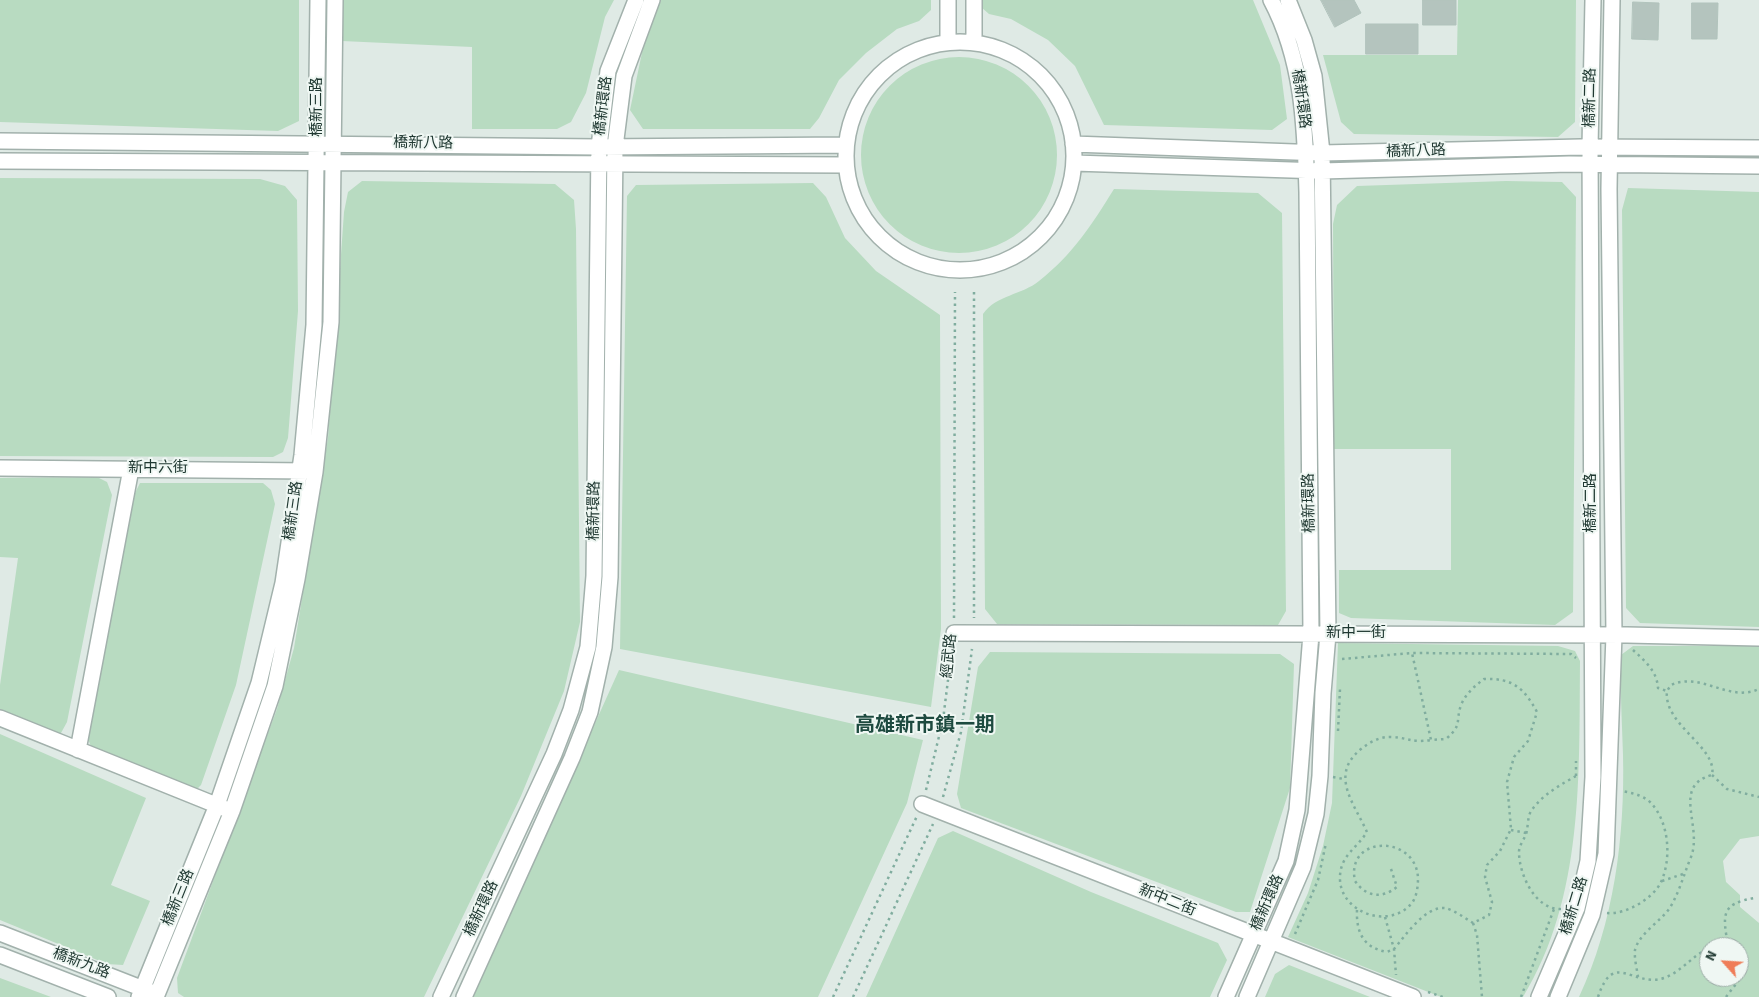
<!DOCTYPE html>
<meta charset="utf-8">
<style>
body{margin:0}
#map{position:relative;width:1759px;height:997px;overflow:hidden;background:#dfeae5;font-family:"Source Sans 3",sans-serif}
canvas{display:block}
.north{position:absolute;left:1699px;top:937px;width:50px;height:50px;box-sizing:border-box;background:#eff7f3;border:1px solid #9caba6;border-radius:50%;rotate:296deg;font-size:14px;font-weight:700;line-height:20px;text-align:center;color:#203932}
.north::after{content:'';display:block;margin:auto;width:18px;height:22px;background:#ef7d58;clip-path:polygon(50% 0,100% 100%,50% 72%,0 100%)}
</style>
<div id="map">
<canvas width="1759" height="997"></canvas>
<div class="north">N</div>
</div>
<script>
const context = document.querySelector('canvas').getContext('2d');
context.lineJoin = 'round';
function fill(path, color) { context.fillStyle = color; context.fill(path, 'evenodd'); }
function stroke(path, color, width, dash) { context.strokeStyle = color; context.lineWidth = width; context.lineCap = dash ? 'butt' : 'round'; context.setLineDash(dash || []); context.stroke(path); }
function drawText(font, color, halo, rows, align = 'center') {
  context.font = font + ' "Source Sans 3","Noto Sans TC",sans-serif'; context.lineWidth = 4; context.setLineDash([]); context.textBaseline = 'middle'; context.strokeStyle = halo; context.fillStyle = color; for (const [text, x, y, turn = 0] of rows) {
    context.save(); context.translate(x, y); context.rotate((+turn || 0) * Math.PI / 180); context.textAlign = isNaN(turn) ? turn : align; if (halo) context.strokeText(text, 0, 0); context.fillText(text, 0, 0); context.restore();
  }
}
fill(new Path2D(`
 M0 0H299V121L278 131 0 122Z
 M343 0H614L605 17 586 93 571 122 557 129H472V47L342 41Z
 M661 0H931V10L919 21 897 29 866 53 839 80 819 118 810 129H643L630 110 644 43Z
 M981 0H1253L1280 65 1287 119 1272 130 1104 125 1075 66 1048 40 1011 19 989 14 981 7Z
 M1458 0H1576L1575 122 1558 137 1354 134 1341 122 1323 55H1457Z
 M861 155a98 98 0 1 1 196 0a98 98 0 1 1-196 0Z
 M0 178 260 179 285 186 297 200 298 311 288 438 283 452 273 457 0 456Z
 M362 181 555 184 574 200 576 229 580 622 564 691 521 796 424 997H184L178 993 177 978 277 709 294 648 328 438 344 212 348 192Z
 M1506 181 1562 182 1576 197 1573 612 1555 625 1351 618 1339 613V570H1451V449H1334L1333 224 1337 205 1357 186Z
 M813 183 826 197 845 238 876 271 940 315 941 629 931 707 620 649 627 196 636 185Z
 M1628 188 1759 192V627L1640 623 1626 608 1622 210Z
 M1114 189 1258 193 1282 213 1286 611 1278 625 997 624 985 609 983 314C996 295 1022 295 1039 281 1073 254 1091 226 1114 189Z
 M97 477 107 482 112 495 67 722 61 733 53 736 0 712V685L18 558 0 557V478Z
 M140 483H263L271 490 275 504 236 685 201 785 196 790 92 749 88 739 135 493Z
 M1338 643 1558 646 1575 651 1580 661C1579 775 1584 897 1523 997H1441L1288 937 1308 893 1323 846 1332 803Z
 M1633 646H1759V836L1740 839 1723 861 1726 882 1740 895V907L1759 923V997H1579C1614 923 1625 836 1623 755 1622 721 1620 689 1621 655ZM1709 947H1739V977H1709Z
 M990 652 1280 654 1294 664 1290 788 1250 912H1236L961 808 957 794 978 667Z
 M619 670 923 740 907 803 818 997H472Z
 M0 734 146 798 111 885 150 901 123 965 107 964 0 920Z
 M953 831 1091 892 1218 943 1227 960 1210 997H866L938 838Z
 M1289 965 1370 997H1265L1275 974Z
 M0 978 51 997H0Z`), '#b8dbc1');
const building = new Path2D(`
 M1321 0H1354L1361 13 1335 27Z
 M1423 0H1456V25H1423Z
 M1633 2 1659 3 1658 40 1632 39Z
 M1692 3H1718L1717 39H1692Z
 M1366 24H1418V54H1366Z`);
fill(building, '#b4c4be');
stroke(building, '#b1c3bc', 1);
const minor = new Path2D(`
 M948 0V42
 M974 0V42
 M846 156a114 114 0 1 1 228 0a114 114 0 1 1-228 0Z
 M0 141 599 147 846 145
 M1073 144 1322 153 1581 147 1759 148
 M0 161 846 165
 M1074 163 1322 171 1569 164 1759 166
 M0 468 309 471
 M954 633 1627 635 1759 638
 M0 718 226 809
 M78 750 131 469
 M922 804 1413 997
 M0 933 151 992
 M0 955 108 997
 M139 997 217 805 259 683 283 583 302 455 314 325 318 0
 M156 997 232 811 275 686 297 579 315 472 331 322 335 0
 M441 997 554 754 571 710 588 647 594 576 599 147 608 71 636 0
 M464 997 572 758 590 712 604 647 610 577 615 147 624 76 652 0
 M1226 997 1286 861 1297 810 1311 634 1307 192C1305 126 1303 60 1271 0
 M1247 997 1303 867 1316 814 1320 776 1323 693 1328 634 1322 153 1314 76 1304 40 1288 0
 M1539 997 1577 908 1588 861 1593 777 1590 147 1593 0
 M1558 997 1592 915 1606 854 1614 635 1609 189 1612 0`);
stroke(minor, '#a2b1ac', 18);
stroke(new Path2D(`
 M974 292V618
 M954 618 955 292
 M1633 650C1645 661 1657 671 1658 688L1667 691
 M1342 659 1412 653 1571 654 1576 658
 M1338 731 1340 689
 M1712 775 1727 789 1759 797
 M1576 776V761
 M1333 777 1344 779
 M926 790 943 720 952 648
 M943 797 961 732 972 649
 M1511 830 1526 833
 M1391 869 1397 887C1382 899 1366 897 1355 881 1345 835 1416 834 1418 878 1418 886 1417 896 1412 903 1389 931 1338 912 1340 876 1341 855 1357 848 1367 832 1354 803 1329 775 1361 749 1370 742 1380 736 1393 737 1409 738 1411 743 1431 740
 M1662 881 1683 874
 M1561 909C1535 910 1519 874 1519 852 1519 844 1526 838 1527 830 1528 824 1528 816 1531 811 1542 795 1560 785 1576 776
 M1357 910C1356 933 1364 948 1387 952L1394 949C1405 936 1425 906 1445 908 1454 910 1465 918 1473 923L1489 915 1492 902 1485 877 1487 865 1500 851 1511 829 1507 782 1514 757 1528 741 1537 712C1524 688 1513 678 1484 679 1475 686 1466 693 1461 705 1455 723 1463 724 1446 739L1431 740 1412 653
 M1607 913C1625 915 1653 899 1661 882 1672 858 1669 821 1650 802 1642 795 1632 793 1622 791
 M1385 917 1394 949 1396 975
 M1473 923 1477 935 1482 997
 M1295 934 1318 880 1326 843
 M1713 947 1728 946C1723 915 1720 904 1754 898
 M1638 977C1637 969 1634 958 1635 950 1639 933 1662 921 1671 906 1680 890 1684 874 1691 857 1703 826 1671 786 1712 775 1718 747 1663 725 1667 691L1671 685C1701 671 1729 703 1759 689
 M1428 992 1443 997
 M833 997 917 816
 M853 997 933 824
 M1521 997 1554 909
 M1598 997C1614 949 1632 988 1664 978 1681 972 1692 956 1709 948
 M1726 997 1739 980 1745 966 1739 954`), '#80ad9f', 2.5, [2.5, 4]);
stroke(minor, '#fff', 15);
drawText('15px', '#203932', '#eff7f3', [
 ["橋新二路",1591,98,-89],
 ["橋新環路",1300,99,82],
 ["橋新環路",604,106,-83],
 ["橋新三路",318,107,-90],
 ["橋新八路",423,144,1],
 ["橋新八路",1416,152,-2],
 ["新中六街",158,469],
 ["橋新環路",1310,503,-91],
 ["橋新二路",1592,503,-90],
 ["橋新三路",294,511,-82],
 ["橋新環路",595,511,-89],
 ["新中一街",1356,634],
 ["經武路",950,656,-84],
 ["橋新三路",179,898,-68],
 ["新中二街",1167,901,22],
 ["橋新環路",1268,903,-66],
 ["橋新二路",1575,906,-73],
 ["橋新環路",482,909,-65],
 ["橋新九路",81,964,21]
]);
drawText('bold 20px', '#1d4a3f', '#eff7f3', [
 ["高雄新市鎮一期",925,727]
]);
</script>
